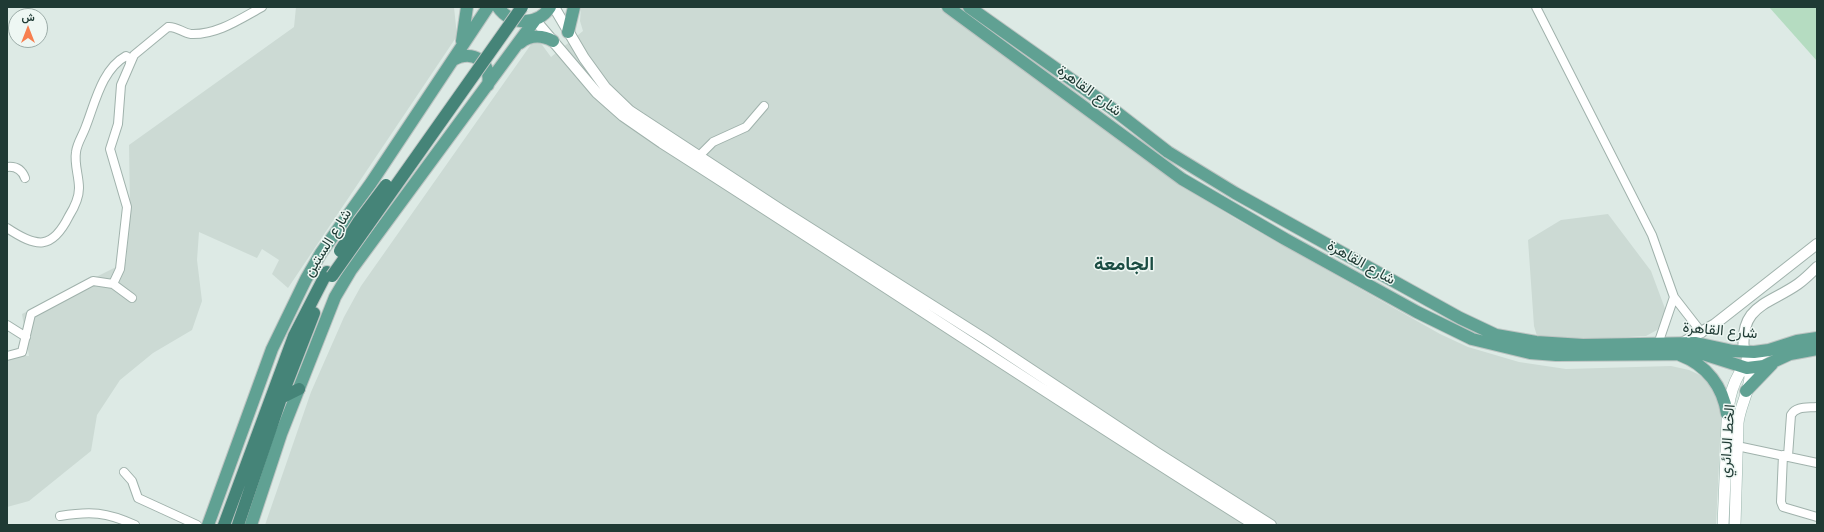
<!DOCTYPE html>
<meta charset="utf-8">
<style>
body{margin:0}
#map{position:relative;width:1824px;height:532px;overflow:hidden;background:#ddeae5;font-family:"Space Grotesk",Vazirmatn,sans-serif}
canvas{display:block}
.frame{position:absolute;inset:0;border:8px solid #1f3a34;pointer-events:none}
.north{position:absolute;left:8px;top:8px;width:40px;height:40px;box-sizing:border-box;background:#eef7f3;border:1px solid #9baba7;border-radius:50%;rotate:0deg;font-size:11px;font-weight:700;line-height:16px;text-align:center;color:#1f3a34}
.north::after{content:'';display:block;margin:auto;width:14px;height:18px;background:#f77f4f;clip-path:polygon(50% 0,100% 100%,50% 72%,0 100%)}
</style>
<div id="map">
<canvas width="1824" height="532"></canvas>
<div class="frame"></div>
<div class="north">ش</div>
</div>
<script>
const context = document.querySelector('canvas').getContext('2d');
context.lineJoin = 'round';
function fill(path, color) { context.fillStyle = color; context.fill(path, 'evenodd'); }
function stroke(path, color, width, dash) { context.strokeStyle = color; context.lineWidth = width; context.lineCap = dash ? 'butt' : 'round'; context.setLineDash(dash || []); context.stroke(path); }
function drawText(font, color, halo, rows, align = 'center') {
  context.font = font + ' "Space Grotesk",Vazirmatn,sans-serif'; context.lineWidth = 3; context.setLineDash([]); context.textBaseline = 'middle'; context.strokeStyle = halo; context.fillStyle = color; for (const [text, x, y, turn = 0] of rows) {
    context.save(); context.translate(x, y); context.rotate((+turn || 0) * Math.PI / 180); context.textAlign = isNaN(turn) ? turn : align; if (halo) context.strokeText(text, 0, 0); context.fillText(text, 0, 0); context.restore();
  }
}
fill(new Path2D(`
 M296 7H454L457 36 288 288 272 274 279 260 262 249 257 258 199 232 197 260 202 301 192 330 153 353 120 380 97 415 91 451 29 501 7 507V355L29 356 22 314 126 262 130 207 129 145 294 27Z
 M581 7H938L1142 158 1189 190 1236 219 1440 334 1468 347 1519 362 1566 369 1671 366 1689 370 1702 376 1710 383 1720 401 1721 421 1716 525H265L311 392 344 317 361 286 532 43 540 42 551 57 583 31 580 21Z
 M1608 214 1651 271 1667 314 1657 330 1646 336 1591 339 1537 336 1534 326 1528 240 1561 220Z`), '#ccdad4');
fill(new Path2D(`
 M1769 7H1817V61Z`), '#b5dcc1');
const minor = new Path2D(`
 M1536 7 1652 235 1674 297 1702 333
 M699 156 713 142 746 127 764 106
 M7 167C16 166 22 170 25 178
 M7 228C37 248 52 250 69 216 74 208 79 198 79 188 79 176 74 164 76 152 77 143 83 135 86 126 95 103 102 69 126 56L131 59 130 63
 M113 284 120 269 127 207 110 149 118 124 121 85 134 55 168 27C176 26 183 33 191 34 217 35 240 19 262 7
 M7 325 26 337
 M1658 344 1674 297
 M7 356 22 352 31 314 93 281 113 284 132 298
 M1737 446 1817 463
 M1783 455 1781 502 1783 507 1817 517
 M1788 456 1791 415C1796 406 1807 408 1817 407
 M124 472 132 481 138 498 197 525
 M60 516C91 511 106 512 135 525`);
const tertiary = new Path2D(`
 M554 7 584 58 605 87 630 111 781 210 985 339 1157 453 1271 525
 M535 20 597 93 623 116 662 143C860 269 1055 400 1255 525
 M1682 343 1715 324 1817 244
 M1744 352C1739 305 1768 305 1798 284 1805 279 1811 273 1817 267`);
const secondary = new Path2D(`
 M1723 525C1724 502 1725 478 1726 455 1727 428 1725 398 1739 374 1745 363 1755 357 1767 351
 M1735 525 1738 423C1740 402 1757 380 1747 360`);
const primary = new Path2D(`
 M498 7C511 26 538 26 550 7
 M948 7 1182 179 1285 239 1417 312 1472 339 1530 353 1556 355 1703 354 1747 368 1764 366 1790 354 1817 349
 M969 7 1110 107 1168 152 1235 193 1278 217 1460 318 1496 335 1536 342 1583 345 1696 343 1733 351 1754 352 1769 350 1797 341 1817 338
 M568 32 574 7
 M462 41 467 7
 M520 43C530 35 542 35 553 41
 M453 60C473 49 492 62 488 85
 M1680 355C1707 365 1723 387 1727 414
 M1746 391 1772 364
 M208 525 272 349 306 279 321 253 371 183 488 7
 M251 525 281 434 335 297 351 270 535 20`);
const trunk = new Path2D(`
 M281 398 299 389
 M224 525 294 336 327 272
 M238 525 281 398 314 313`);
stroke(minor, '#a0b2ac', 10);
stroke(tertiary, '#a0b2ac', 12);
stroke(secondary, '#9cb6ae', 12);
stroke(primary, '#bcc4c2', 14);
stroke(trunk, '#bcc4c2', 14);
stroke(minor, '#fff', 8);
stroke(tertiary, '#fff', 10);
stroke(secondary, '#fff', 11);
stroke(primary, '#60a193', 12);
stroke(trunk, '#458478', 12);
const trunkBridge = new Path2D(`
 M340 251 359 221 386 185
 M332 276 522 7`);
stroke(trunkBridge, '#bcc4c2', 14, []);
stroke(trunkBridge, '#458478', 12);
drawText('15px', '#1f3a34', '#eef7f3', [
 ["شارع القاهرة",1089,91,36],
 ["شارع الستين",328,243,-58],
 ["شارع القاهرة",1361,263,29],
 ["شارع القاهرة",1720,331,5],
 ["الخط الدائري",1728,441,-86]
]);
drawText('bold 19px', '#1a4c42', '#eef7f3', [
 ["الجامعة",1124,265]
]);
</script>
